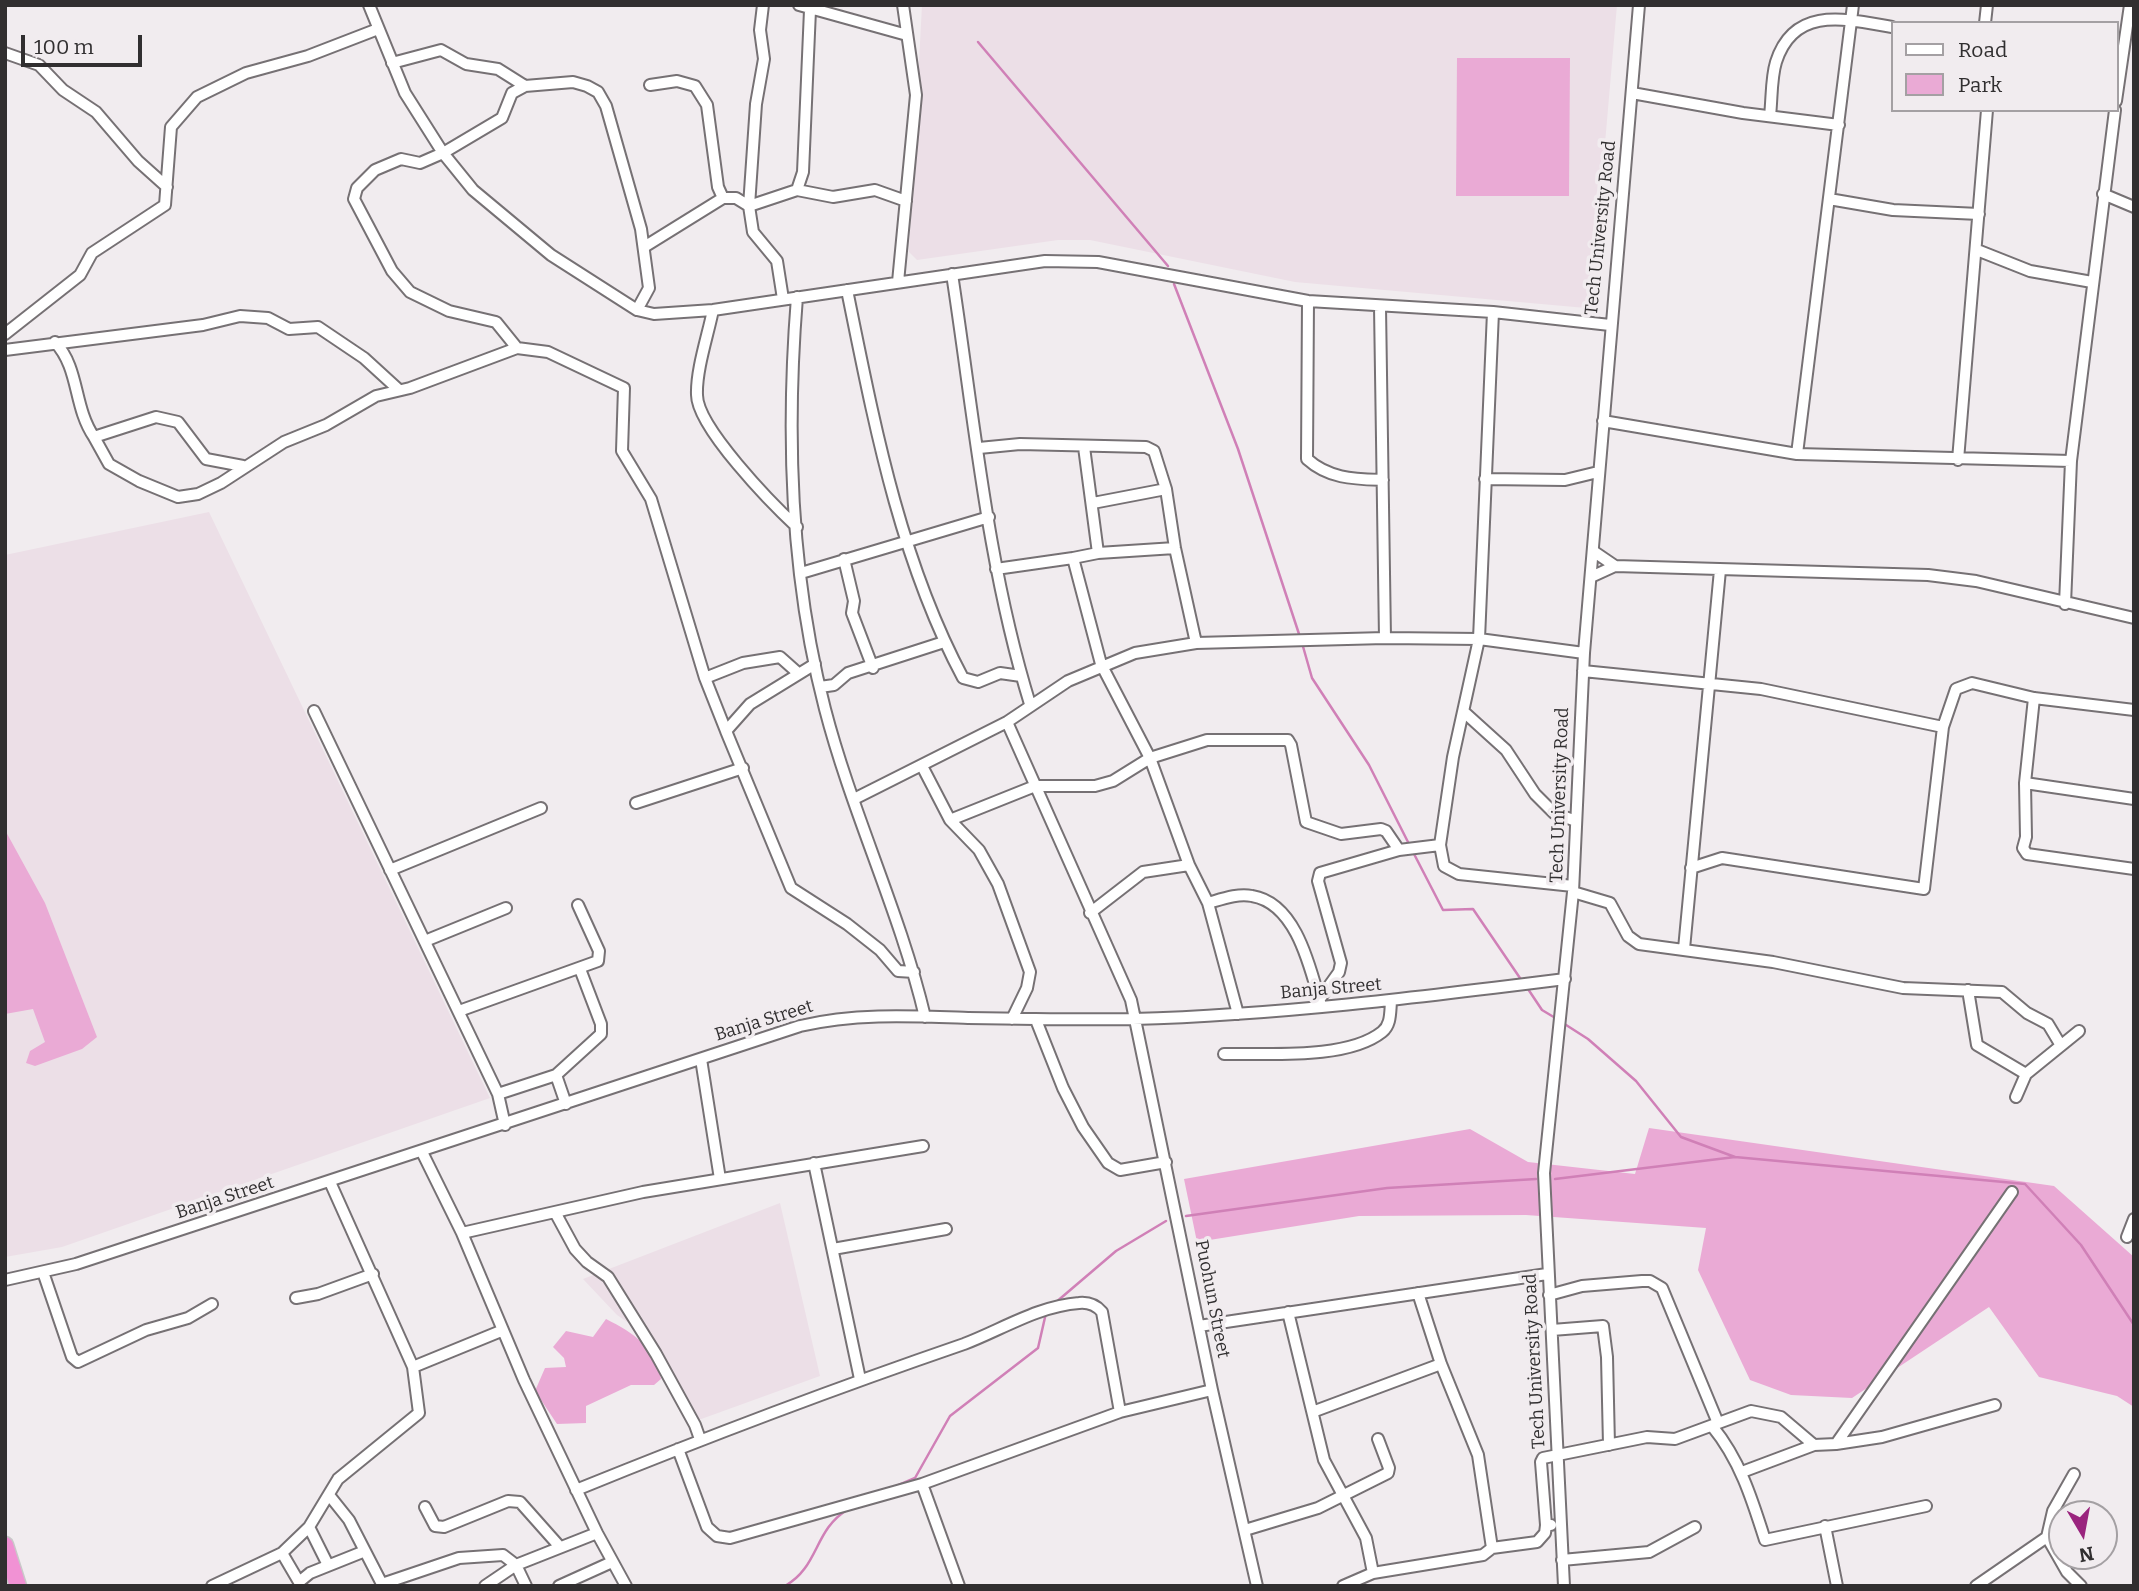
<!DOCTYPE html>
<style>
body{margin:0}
#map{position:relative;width:2139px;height:1591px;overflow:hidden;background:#f1ecef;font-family:Bitter,serif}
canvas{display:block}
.frame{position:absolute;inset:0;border:7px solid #312f30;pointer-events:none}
.legend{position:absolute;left:1891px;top:21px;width:228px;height:91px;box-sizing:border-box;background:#f1ecef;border:2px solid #a4a0a3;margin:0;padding:9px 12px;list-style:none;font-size:21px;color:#312f30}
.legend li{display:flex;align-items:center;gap:14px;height:35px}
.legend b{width:35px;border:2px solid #a4a0a3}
.north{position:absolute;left:2048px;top:1500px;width:70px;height:70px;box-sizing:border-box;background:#f1ecef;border:2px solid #a4a0a3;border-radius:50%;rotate:170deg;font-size:19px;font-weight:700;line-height:28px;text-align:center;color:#312f30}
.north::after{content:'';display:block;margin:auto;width:24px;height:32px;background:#9a247e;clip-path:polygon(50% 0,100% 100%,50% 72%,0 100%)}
.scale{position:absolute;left:21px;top:35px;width:121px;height:32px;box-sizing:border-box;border:4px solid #312f30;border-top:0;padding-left:9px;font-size:21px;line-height:24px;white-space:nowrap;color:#312f30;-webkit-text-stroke:5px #f1ecef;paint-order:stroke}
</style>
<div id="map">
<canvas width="2139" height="1591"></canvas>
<div class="frame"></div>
<ul class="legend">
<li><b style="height:9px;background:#fff"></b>Road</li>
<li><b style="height:19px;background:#eaaad5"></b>Park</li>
</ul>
<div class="north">N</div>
<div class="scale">100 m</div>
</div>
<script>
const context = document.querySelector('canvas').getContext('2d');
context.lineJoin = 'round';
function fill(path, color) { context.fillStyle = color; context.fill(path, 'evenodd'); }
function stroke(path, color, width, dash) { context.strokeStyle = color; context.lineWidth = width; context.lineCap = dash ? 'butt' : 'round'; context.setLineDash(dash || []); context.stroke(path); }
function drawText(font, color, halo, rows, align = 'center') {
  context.font = font + ' Bitter,serif'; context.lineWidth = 7; context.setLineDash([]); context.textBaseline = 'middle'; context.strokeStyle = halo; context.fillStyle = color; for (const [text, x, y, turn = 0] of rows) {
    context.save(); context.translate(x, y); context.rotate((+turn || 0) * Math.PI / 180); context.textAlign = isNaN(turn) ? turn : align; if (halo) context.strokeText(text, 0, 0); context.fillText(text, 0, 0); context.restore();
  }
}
fill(new Path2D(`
 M922 5H1617L1591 305 1586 308 1295 282 1090 240H1058L917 260 909 252Z
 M209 512 490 1098 62 1247 5 1257V555Z
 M780 1203 820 1376 693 1422 654 1340 617 1315 583 1279Z`), '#ecdfe7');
fill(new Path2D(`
 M1457 58H1570L1569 196H1456Z
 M5 830 45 903 97 1037 82 1049 35 1066 26 1063 30 1051 45 1042 33 1009 5 1014Z
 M1649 1128 2054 1186 2134 1257V1407L2117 1396 2039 1377 1989 1307 1852 1398 1791 1395 1750 1380 1698 1270 1706 1228 1526 1215 1359 1216 1197 1242 1184 1179 1470 1129 1528 1162 1635 1174Z
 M606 1319C634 1333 655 1347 661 1379L654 1385H631L586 1406V1423L557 1424 535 1391 545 1368 566 1367 564 1358 553 1347 566 1331 593 1337Z`), '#eaaad5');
stroke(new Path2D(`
 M978 42 1168 266
 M1174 284 1238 449 1300 637
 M1302 643 1312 678 1369 765 1410 846
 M1413 852 1443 910 1473 909 1522 981
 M1526 986 1542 1010 1557 1019
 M1563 1023 1588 1039 1636 1081 1681 1137 1735 1157
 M1555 1179 1735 1157 2025 1184 2081 1245 2134 1325
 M1186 1216 1387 1188 1536 1179
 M1055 1303 1116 1251 1166 1221
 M894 1487 915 1478 950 1416 1038 1348 1046 1313
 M785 1586C819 1567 814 1530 847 1510`), '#d080b7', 2.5);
const minor = new Path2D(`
 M369 5 405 93 443 153 473 190 551 255 637 310 654 314 713 310 1045 261 1098 262 1308 301 1493 312 1610 325
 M763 5 760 30 764 59 756 104 749 206 753 232 777 261 783 299
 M799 5 907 35
 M1985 23 1987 5
 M5 53 39 65 63 90 96 112 138 161 167 187
 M392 63 441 50 466 64 498 69 525 86 573 82 587 86 598 92 606 106 641 229 649 288 637 310
 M650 85 677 81 695 86 707 105 718 187 723 198H736L749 206 797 190 833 197 875 190 906 201
 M525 86 512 93 502 118 443 153 420 163 401 159 375 170 357 188 354 199 392 271 410 292 449 311 496 322 517 348 548 352 624 388 622 451 651 499 705 678 726 731
 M1632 93 1743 113 1839 125
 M2116 101 2130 5
 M1770 116C1772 99 1771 78 1776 62 1794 5 1846 19 1892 27
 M797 190 803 172 810 10
 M2103 194 2134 207
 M1829 199 1893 210 1979 214
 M644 247 723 198
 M1977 250 2030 271 2092 282
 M952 274C974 417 987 565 1030 704
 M898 282 916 95 903 5
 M847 290C874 422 899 558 963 678L978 682 1000 673 1021 676
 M797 297C786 434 790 575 825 709 852 813 900 912 925 1017
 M1308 301 1307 459C1329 479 1355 479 1383 480
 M1380 307 1385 638
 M713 310C708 335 696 370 697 395 697 427 772 504 797 527
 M5 334 80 275 92 253 165 205 171 127 197 97 246 73 308 56 378 29
 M55 342C80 369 73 406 94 437L156 417 178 422 206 459 243 466
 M5 350 203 325 240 316 268 318 289 329 318 327 364 358 399 390
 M1603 421 1797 454 2071 461
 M94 437 109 464 139 481 178 497 198 494 221 483 284 442 326 425 376 396 410 388 517 348
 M1084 447 1098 553 1073 558 1101 664 1150 758 1189 865 1208 903 1238 1014
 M979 448 1020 444 1146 447 1154 451 1166 489 1175 548 1196 643
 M1797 454 1853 5
 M1958 460 1987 110
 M1485 479 1565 480 1598 472
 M1093 503 1166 489
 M1593 551 1615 566
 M1098 553 1175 548
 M844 559 854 601 852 613 873 668
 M996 569 1073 558
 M801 573 989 517
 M1591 577 1615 566 1928 575 1976 581 2134 618
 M2065 604 2071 461 2115 110
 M815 664 750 704 726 731 791 888 847 924 880 950 898 971 914 972
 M1583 671 1761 689 1943 727
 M705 678 743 663 780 657 798 673
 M820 687 834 685 848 673 944 642
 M2034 698 2025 783 2026 837 2023 848 2027 854 2134 869
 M314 711 498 1094 505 1125
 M1464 712 1506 750 1535 794 1554 813 1576 821
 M1007 722 1131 1000 1212 1390 1257 1586
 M922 766 950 820 979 850 998 884 1030 972 1027 988 1012 1019
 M2025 783 2134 799
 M854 799 1007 722 1068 681 1135 653 1196 643 1385 638 1479 639 1584 653
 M636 803 743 768
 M950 820 1035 786H1095L1113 781 1150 758 1207 740H1288L1291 745 1306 822 1341 834 1381 829 1386 831 1399 850
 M1440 845 1444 866 1459 874 1573 886
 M1691 868 1722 858 1924 889 1943 727 1956 689 1972 683 2034 698 2134 710
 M390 870 541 808
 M1573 892 1610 903 1628 936 1639 944 1773 962 1903 988 2002 992 2027 1013 2048 1024 2060 1044
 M1208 903C1222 899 1238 893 1252 896 1296 903 1310 967 1320 1002
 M1090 913 1143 872 1189 865
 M425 941 506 908
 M1684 949 1720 570
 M1968 990 1977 1045 2026 1074 2016 1097
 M1319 1000 1339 972 1341 963 1318 881 1320 873 1399 850 1440 845 1453 757 1479 639 1493 312
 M459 1011 598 961 599 951 578 905
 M1036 1020 1063 1088 1083 1127 1108 1163 1120 1170 1166 1162
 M1224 1054C1267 1053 1347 1060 1382 1032 1391 1025 1390 1013 1391 1002
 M701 1059 720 1179
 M2026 1074 2079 1031
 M498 1094 556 1075
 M566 1104 556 1075 601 1034V1024L580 969
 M422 1152 462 1233 524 1380 597 1533 626 1586
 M814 1163 860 1379
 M330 1182 413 1367
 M556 1214 575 1249 587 1262 608 1277 656 1354 695 1425 700 1439
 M462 1233 643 1192 923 1146
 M2127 1237 2134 1219
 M833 1249 946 1229
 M43 1272 72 1357 78 1362 146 1330 188 1318 212 1304
 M5 1280 76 1264 800 1026C856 1013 911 1016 968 1018 1023 1019 1078 1020 1133 1019 1278 1015 1421 997 1565 979
 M1549 1295 1582 1286 1642 1281H1650L1662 1288 1718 1423
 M296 1298 318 1294 373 1274
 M1288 1312 1324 1460 1366 1538 1373 1573 1343 1586
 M1199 1326 1547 1274
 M1552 1330 1603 1326 1607 1357 1609 1445
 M1315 1411 1441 1364
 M1712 1426C1740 1460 1752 1499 1765 1540L1926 1506
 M1836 1444 1882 1437 1995 1405
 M678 1449 707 1527 717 1536 730 1538 922 1484 1120 1412 1212 1390
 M1742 1472 1814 1445
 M2074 1474 2053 1511 2047 1537 2067 1572 2081 1586
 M922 1484 959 1586
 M576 1490C704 1438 833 1389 964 1344 1001 1330 1038 1306 1079 1303 1089 1302 1096 1305 1102 1312L1120 1412
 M329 1495 349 1520 383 1586
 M425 1507 435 1526 444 1527 508 1501 520 1502 560 1547
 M1546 1525 1541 1462 1543 1458 1647 1437 1675 1439 1751 1411 1781 1417 1814 1445 1836 1444 2012 1192
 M1825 1526 1837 1586
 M309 1527 328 1565
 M1245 1530 1318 1508 1388 1473 1389 1468 1378 1439
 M1492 1548 1537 1542 1545 1533 1546 1525H1551
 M365 1551 310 1573 299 1582 282 1553 309 1527 338 1479 419 1413 413 1367 501 1331
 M1562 1560 1649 1552 1695 1527
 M1373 1573 1483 1555 1492 1548 1478 1455 1441 1364 1418 1293
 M382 1584 459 1558 503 1555 516 1565 526 1586
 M212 1586 282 1553
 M485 1586 516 1565 597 1533
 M559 1586 612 1562
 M1564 1586 1544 1173 1573 892 1584 653 1639 5
 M1976 1586 2047 1537`);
const highway = new Path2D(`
 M5 1545 18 1586`);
stroke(minor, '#767174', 14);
stroke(highway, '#c9c9c9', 19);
stroke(minor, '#fff', 10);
stroke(highway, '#f192d4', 16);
drawText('18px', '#312f30', '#f1ecef', [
 ["Tech University Road",1601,228,-84],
 ["Tech University Road",1560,795,-88],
 ["Banja Street",1331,989,-5],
 ["Banja Street",764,1021,-17],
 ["Banja Street",225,1198,-18],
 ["Puohun Street",1212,1299,79],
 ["Tech University Road",1535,1361,-93]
]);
</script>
